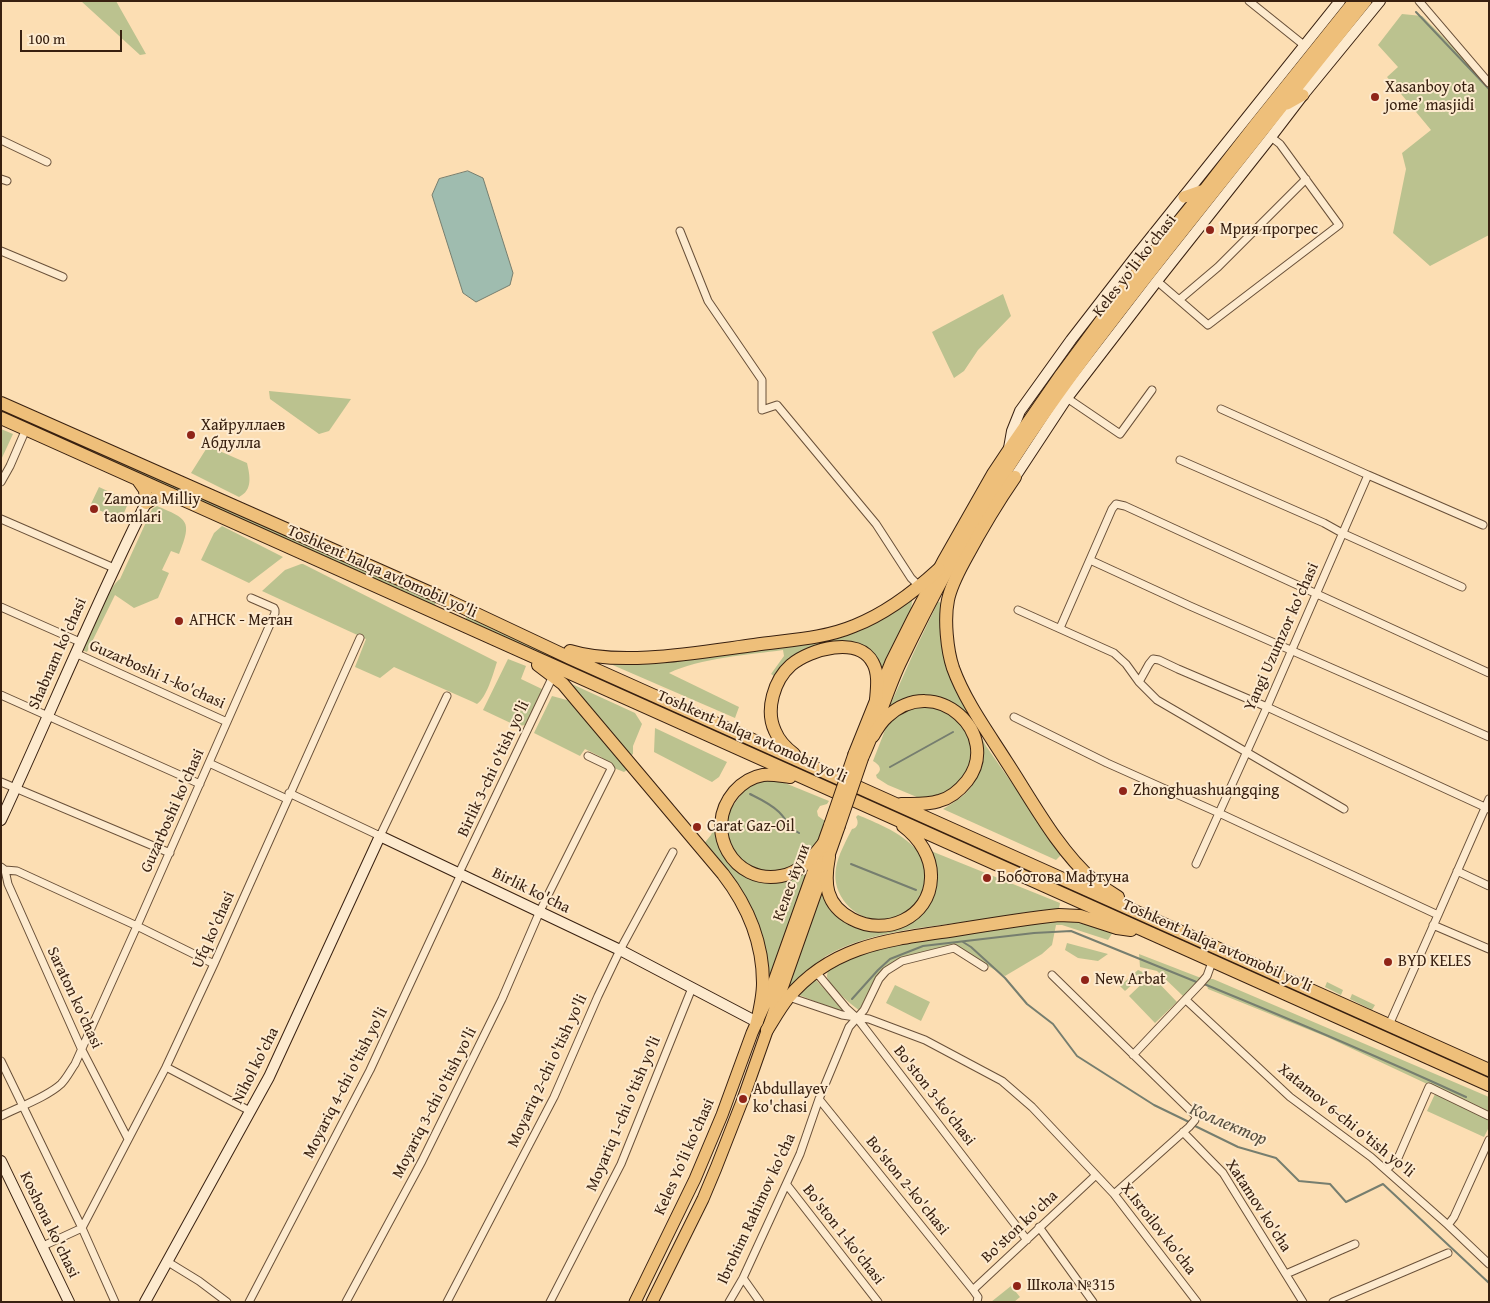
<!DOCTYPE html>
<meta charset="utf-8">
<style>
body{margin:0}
#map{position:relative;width:1490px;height:1303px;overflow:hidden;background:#fcdeb3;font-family:"Gentium Book Plus",serif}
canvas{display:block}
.frame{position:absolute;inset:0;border:2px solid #382010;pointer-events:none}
.scale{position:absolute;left:20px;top:30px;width:102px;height:22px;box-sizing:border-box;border:2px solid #382010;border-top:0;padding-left:6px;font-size:15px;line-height:18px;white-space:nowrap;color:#382010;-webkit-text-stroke:4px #fdeace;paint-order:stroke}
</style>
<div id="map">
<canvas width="1490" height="1303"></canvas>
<div class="frame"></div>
<div class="scale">100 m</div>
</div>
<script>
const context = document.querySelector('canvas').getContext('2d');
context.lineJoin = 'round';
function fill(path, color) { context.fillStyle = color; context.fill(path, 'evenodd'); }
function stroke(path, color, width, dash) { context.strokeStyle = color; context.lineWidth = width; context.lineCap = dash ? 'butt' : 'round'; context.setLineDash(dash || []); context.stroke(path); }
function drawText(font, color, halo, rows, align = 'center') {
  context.font = font + ' "Gentium Book Plus",serif'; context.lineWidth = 4; context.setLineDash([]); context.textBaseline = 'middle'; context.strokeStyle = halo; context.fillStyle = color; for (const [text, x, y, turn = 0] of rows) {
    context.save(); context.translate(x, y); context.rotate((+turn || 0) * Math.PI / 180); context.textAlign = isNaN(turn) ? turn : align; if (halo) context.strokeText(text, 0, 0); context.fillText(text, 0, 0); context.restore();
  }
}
fill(new Path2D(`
 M81 1H116L146 54 140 55Z
 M1402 14 1422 16 1489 83V235L1430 266 1393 233 1406 169 1402 153 1431 130 1387 77 1398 67 1378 45Z
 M1003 294 1011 316 978 350 964 371 954 378 932 332Z
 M269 391 351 399 329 431 319 434 270 399Z
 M32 422 436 603 434 607 30 426Z
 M1 429 13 434 1 460Z
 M208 446 247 463C250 476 253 490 239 497L191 473Z
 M99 487 129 501 121 520 90 506Z
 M157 506C187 519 193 520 179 554L171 551 162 570 169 573 158 598 134 608 115 595 87 652 82 650C88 637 110 584 120 579L152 509Z
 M222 526 283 557 249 583 201 560 214 533Z
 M301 564H303L497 662C493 674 487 697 477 704L473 702 394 667 380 678 355 667 366 639 262 591 285 570Z
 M913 595 911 609 880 676 879 667 839 643 776 677 771 674 784 656 783 650C748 655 700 658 669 673L739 707 735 718 608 663 799 645Z
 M938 602 943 603 960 698 986 746 1060 852V856L1056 860 943 809C967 795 976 787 982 759L951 703 888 710 914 652Z
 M467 616 890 806 889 810 465 620Z
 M508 659 526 666 521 679 544 690 526 725 517 726 483 710Z
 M563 680 635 713 642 724 633 746V754L629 757Z
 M552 696 574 702 627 770 624 772 614 768 601 757 585 749 580 756 534 733Z
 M925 704 955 715 971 741 973 756 969 771 949 793 924 800 888 785 877 778 876 775C883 770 880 765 873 761L887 725 912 705Z
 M655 728 727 762 719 777 712 782 706 779 654 752Z
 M756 781H780L829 801 827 804 820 806 817 811 818 816 825 821 817 844 793 867 775 872 754 869 738 857 729 841 727 828 729 814 732 807 749 784Z
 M858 815C886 827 932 844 925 883 923 890 923 894 918 900 911 909 903 917 891 920 888 921 883 920 879 920 854 919 831 895 836 868 838 855 846 841 852 829 858 828 859 822 856 817Z
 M910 816 1124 911 1122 915 908 819Z
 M715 826 721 852 726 860 736 870 747 876 809 869 767 985 763 951 702 846 711 835Z
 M931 851 1060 903 1059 908 1055 910C1027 911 999 917 971 921 922 928 870 931 826 956 809 967 796 984 783 1000L822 888C826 896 829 905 834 912 847 931 874 934 895 929 904 926 913 918 921 913Z
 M1126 913 1489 1076V1080L1124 917Z
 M1058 919 1098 927 1113 932 1108 940 1062 925H1056L1052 945 1042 954 1005 976 955 946C931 952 896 954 880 973 871 984 866 998 859 1010 850 1004 831 987 827 977 827 976 828 969 828 968L871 947Z
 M1067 943 1108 954 1098 961 1078 958 1065 950Z
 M1139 954 1201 978 1183 996 1157 971 1140 967Z
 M1138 970 1145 973 1125 991 1120 986Z
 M1151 975 1177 1002 1155 1023 1129 996Z
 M814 978 845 1011 844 1013 799 995 800 993Z
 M1209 979H1213L1489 1097V1113L1327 1037 1208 989 1206 982Z
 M1327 982 1343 990 1341 995 1325 987Z
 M895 985 930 1002 921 1021 886 1003Z
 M1352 994 1375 1005 1372 1010 1350 999Z
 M1435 1094 1489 1119V1127L1484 1137 1427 1111Z
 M1011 1286 1020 1297 1014 1302H991Z`), '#bbc28f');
const water = new Path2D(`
 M468 171 483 178 513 273 510 285 476 302 463 293 432 195 439 179Z`);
fill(water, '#9fbcaf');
stroke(water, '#767e6f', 1);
stroke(new Path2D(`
 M1416 12 1489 89
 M890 767 953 732
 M750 794C760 799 771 804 779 812 786 819 790 828 799 833
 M851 864 916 890
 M963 942 971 947 1005 978 1027 1004 1053 1024 1077 1056 1154 1105 1189 1122
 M1204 984C1292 1020 1379 1057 1466 1097
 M852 999 878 970 890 959 923 946 1034 933 1071 931 1199 983
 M1193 1125 1238 1147 1276 1158 1299 1181 1330 1184 1346 1202 1383 1184 1489 1283`), '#767e6f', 2);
const street = new Path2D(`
 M1249 1 1305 46
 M1419 1 1489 83
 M1 140 47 162
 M1 179 7 181
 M680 231 708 301 762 380V410L777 405 876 524 911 578 919 586
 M1 251 63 277
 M1157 281 1208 325 1339 225 1280 144 1271 137
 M1179 300 1218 267 1306 179
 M1067 398 1120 434 1152 390
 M1180 460 1324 523 1342 533 1462 587
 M1368 475 1483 525
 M1 482 10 466 26 429
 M1 519 114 568
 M1090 560 1190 606 1489 737
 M1 607 80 642
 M1018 610 1114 653 1126 664 1139 682 1157 700 1344 809
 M1060 628 1112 509 1116 504 1125 506 1489 673
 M75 653 227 722
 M1139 682 1149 664 1153 659 1159 660 1178 669 1267 707 1489 809
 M1 695 200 784
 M1014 717 1107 763 1219 813 1438 915
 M209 763 287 799
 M1 782 170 853
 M289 793 380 836 447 696
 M1196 864 1267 707 1368 475 1221 409
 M1 867 5 870 8 884 81 1048 128 1139
 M5 870 17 871 137 926 214 964
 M1457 871 1489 886
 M459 873 553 676
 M1433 925 1489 949
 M816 972 846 1008 857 1018 1027 1240
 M1052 975 1196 1116 1195 1120 1189 1127 1114 1194
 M789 997 842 1015 869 1019 925 1040 1002 1081 1032 1107 1114 1194 1197 1302
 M1186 1000 1290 1097 1371 1157 1448 1225 1489 1264
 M1389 1025 1438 915 1489 799
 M1133 1055 1201 983 1207 976 1212 962
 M1 1061 82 1228 115 1302
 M166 1067 250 1111
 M819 1099 973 1290
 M1 1116C19 1107 47 1097 61 1084 67 1078 70 1071 75 1064L137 926 275 613V610L274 608 251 598
 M1183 1132 1223 1173 1303 1302
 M1386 1170 1398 1158 1429 1087 1489 1116
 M787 1185 878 1302
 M1448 1225 1454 1217 1489 1140
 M1039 1227 1093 1302
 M82 1228 166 1067 214 964 360 638
 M43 1246 82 1228
 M168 1262 199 1281 227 1302
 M1286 1274 1355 1244
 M743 1278 760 1302
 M249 1302 370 1070 461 874
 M346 1302 422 1161 502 999 540 911 611 769 609 766 588 756
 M447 1302 554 1097 598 996 620 950 673 852
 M550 1302 621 1164 692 988
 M729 1302 743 1278 800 1154 819 1099 849 1027 864 1010 879 979 886 971 902 961 954 948 984 967
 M977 1302 978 1297 973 1290 976 1287 1096 1175
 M1333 1302 1448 1253`);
const secondary = new Path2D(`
 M1009 448 1012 431 1020 411 1071 340 1136 256 1340 1
 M1015 477 1067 398 1157 281 1271 137 1303 95 1380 1
 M1 820C50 714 94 607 146 503
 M1 1161 69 1302
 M145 1302 269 1077 380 836 620 950 757 1022`);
const primary = new Path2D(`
 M1287 104 1303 95
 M1184 197 1204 190
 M854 754 891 662 913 618 943 561 993 473 1009 449 1061 374 1129 282 1204 190 1256 123 1354 1
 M863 757C877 727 886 694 900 664 929 603 961 543 997 486 1053 395 1120 311 1186 227 1246 152 1306 76 1366 1
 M635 1302 695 1179 722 1115 752 1033 769 995 830 824
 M652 1302 703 1199 716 1168 743 1099 839 827`);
const highway = new Path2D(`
 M1 403 451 602 570 658 1489 1070
 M1 418 1489 1085
 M1015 477C997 503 981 530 966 558 959 571 951 585 948 600 944 619 947 650 953 668 965 701 987 731 1006 761 1031 799 1058 850 1093 880 1101 886 1110 892 1118 897
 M138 480 145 490 146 503 157 496 171 494
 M570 651C621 667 701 652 754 645 788 640 823 639 854 626 885 614 914 592 939 569
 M538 665 563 684 573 696 723 874C747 905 763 942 763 983 763 995 760 1009 757 1022
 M873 736C877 729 881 722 887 717 936 671 1003 735 967 781 959 791 951 798 939 801 927 805 913 804 901 804
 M794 754C786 748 779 741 775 731 765 710 774 680 791 665 810 649 859 635 873 663 879 674 877 688 876 700
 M790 777C781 776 772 774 763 775 751 777 742 783 734 792 702 830 734 885 781 876 800 873 812 858 823 844
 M829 857C824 883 825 905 852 919 885 937 930 918 931 878 932 857 919 838 903 826
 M767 1030C774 1019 780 1008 788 998 831 946 887 940 949 931 986 925 1022 919 1059 915L1080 916 1117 928 1131 930`);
stroke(street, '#695039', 9);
stroke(secondary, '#382010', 12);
stroke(primary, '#382010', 13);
stroke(highway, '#382010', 14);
stroke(street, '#fdeace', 7);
stroke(secondary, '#fdeace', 10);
stroke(primary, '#eebf7a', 11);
stroke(highway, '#eebf7a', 12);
const primaryBridge = new Path2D(`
 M830 824 854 754
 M839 827 863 757`);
stroke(primaryBridge, '#382010', 13, []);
stroke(primaryBridge, '#eebf7a', 11);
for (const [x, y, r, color] of [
 [1375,97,5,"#8f2418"],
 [1210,230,5,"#8f2418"],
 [191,435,5,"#8f2418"],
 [94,509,5,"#8f2418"],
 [179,621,5,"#8f2418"],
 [1123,791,5,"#8f2418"],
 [697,827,5,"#8f2418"],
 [987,878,5,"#8f2418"],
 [1388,962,5,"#8f2418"],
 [1085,980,5,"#8f2418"],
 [743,1099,5,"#8f2418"],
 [1017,1286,5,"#8f2418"]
]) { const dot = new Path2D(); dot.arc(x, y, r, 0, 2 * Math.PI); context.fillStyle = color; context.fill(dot); stroke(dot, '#fdeace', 2); }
drawText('16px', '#382010', '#fdeace', [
 ["Xasanboy ota",1385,88],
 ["jome’ masjidi",1385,106],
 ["Мрия прогрес",1220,230],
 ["Хайруллаев",201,426],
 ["Абдулла",201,444],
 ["Zamona Milliy",104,500],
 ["taomlari",104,518],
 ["АГНСК - Метан",189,621],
 ["Zhonghuashuangqing",1133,791],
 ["Carat Gaz-Oil",707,827],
 ["Боботова Мафтуна",997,878],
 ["BYD KELES",1398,962],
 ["New Arbat",1095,980],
 ["Abdullayev",753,1090],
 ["ko'chasi",753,1108],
 ["Школа №315",1027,1286]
], 'left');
drawText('16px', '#382010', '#fdeace', [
 ["Keles yoʻli koʻchasi",1135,266,-52],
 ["Toshkent halqa avtomobil yo'li",382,572,24],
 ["Yangi Uzumzor ko'chasi",1282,637,-66],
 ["Shabnam ko'chasi",58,654,-66],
 ["Guzarboshi 1-ko'chasi",157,675,24],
 ["Toshkent halqa avtomobil yo'li",752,737,24],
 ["Birlik 3-chi o'tish yo'li",494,769,-65],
 ["Guzarboshi ko'chasi",173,811,-66],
 ["Келес йули",792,883,-70],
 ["Birlik ko'cha",531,891,26],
 ["Ufq ko'chasi",214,930,-66],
 ["Toshkent halqa avtomobil yo'li",1217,946,24],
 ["Saraton ko'chasi",74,998,65],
 ["Nihol ko'cha",256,1066,-63],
 ["Moyariq 2-chi o'tish yo'li",548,1071,-65],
 ["Moyariq 4-chi o'tish yo'li",346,1083,-63],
 ["Bo'ston 3-ko'chasi",934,1096,52],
 ["Moyariq 3-chi o'tish yo'li",435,1103,-63],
 ["Moyariq 1-chi o'tish yo'li",624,1114,-67],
 ["Xatamov 6-chi o'tish yo'li",1346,1121,39],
 ["Keles Yoʻli koʻchasi",685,1157,-66],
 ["Bo'ston 2-ko'chasi",907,1186,51],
 ["Xatamov ko'cha",1258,1206,57],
 ["Ibrohim Rahimov ko'cha",757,1209,-65],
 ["Koshona ko'chasi",49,1225,64],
 ["Bo'ston ko'cha",1020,1227,-43],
 ["X.Isroilov ko'cha",1158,1229,52],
 ["Bo'ston 1-ko'chasi",843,1235,52]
]);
drawText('italic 18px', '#574f40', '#fdeace', [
 ["Коллектор",1228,1125,23]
]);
</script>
